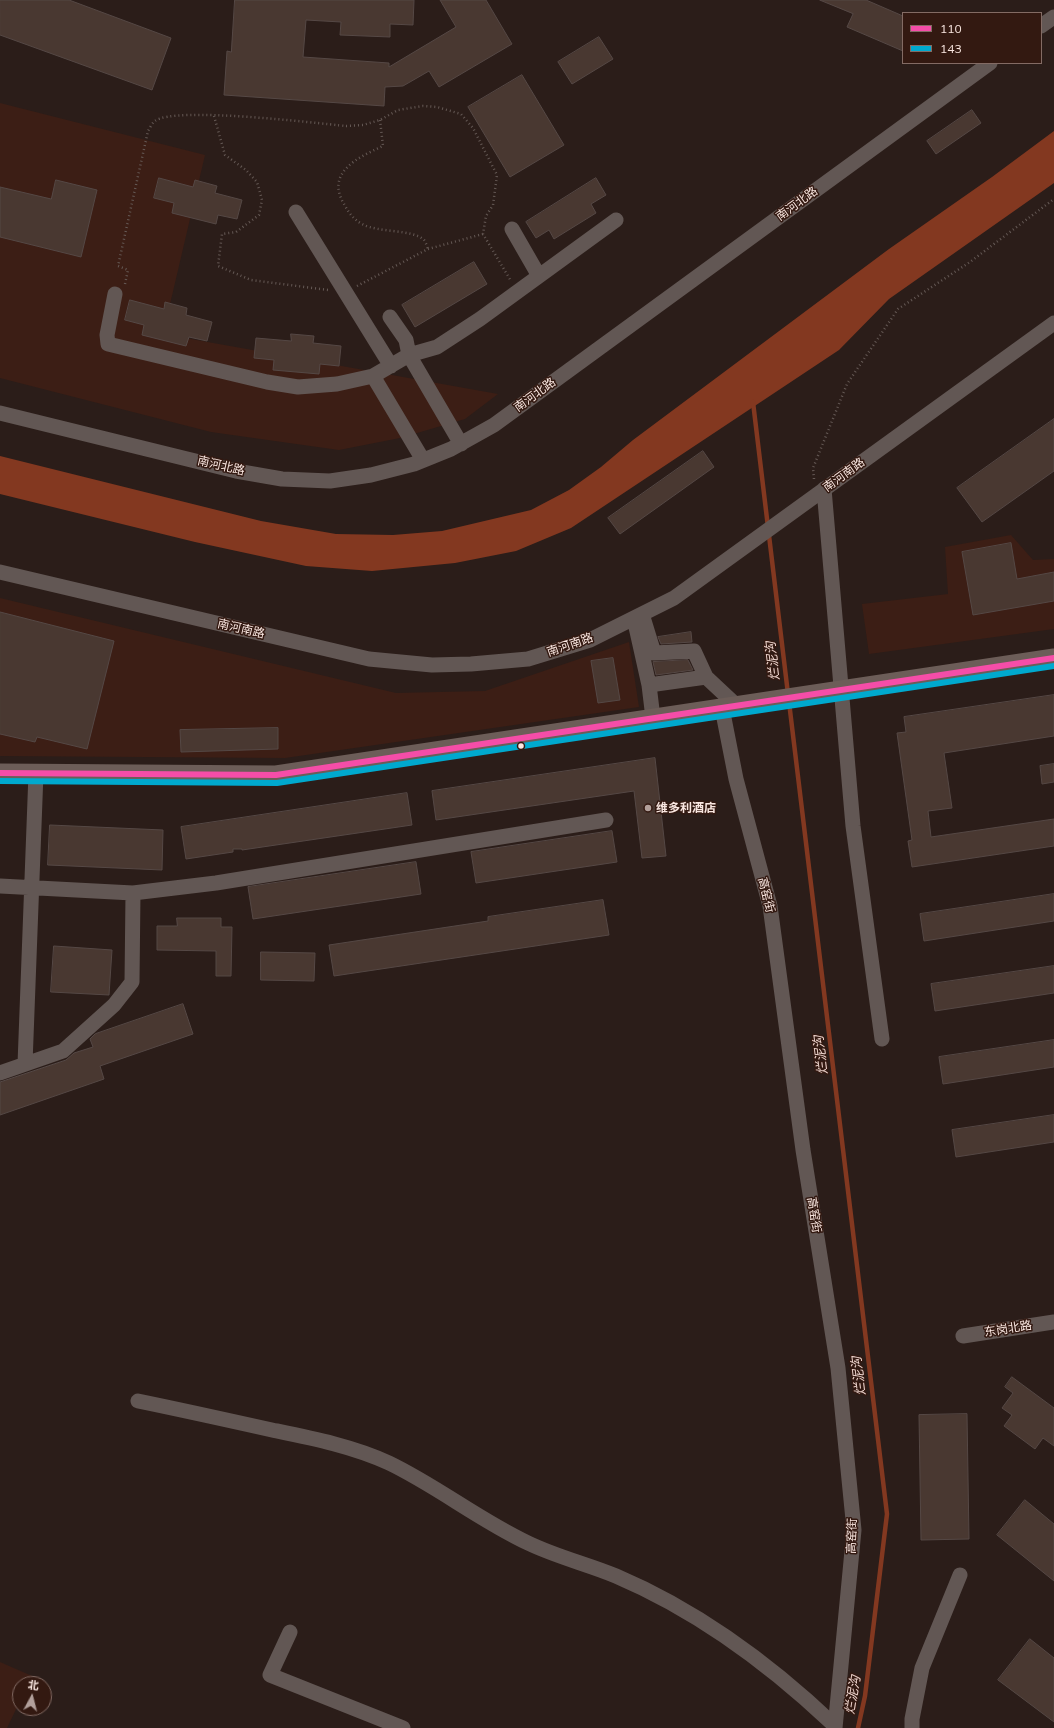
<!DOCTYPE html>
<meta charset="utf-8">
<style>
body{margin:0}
#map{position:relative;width:1054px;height:1728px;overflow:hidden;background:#2b1d19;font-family:Mulish,"Noto Sans SC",sans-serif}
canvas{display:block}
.legend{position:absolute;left:902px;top:12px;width:140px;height:52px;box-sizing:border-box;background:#331911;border:1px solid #836b64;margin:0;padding:5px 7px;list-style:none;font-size:12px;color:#fae7e1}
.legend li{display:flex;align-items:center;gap:8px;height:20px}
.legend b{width:20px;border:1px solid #836b64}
.north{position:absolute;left:12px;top:1676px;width:40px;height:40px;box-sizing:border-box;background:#331911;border:1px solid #836b64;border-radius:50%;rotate:7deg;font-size:11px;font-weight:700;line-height:16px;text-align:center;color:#fae7e1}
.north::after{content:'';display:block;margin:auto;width:14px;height:18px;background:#b2a09b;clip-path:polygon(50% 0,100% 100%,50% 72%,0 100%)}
</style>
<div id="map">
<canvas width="1054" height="1728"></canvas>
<ul class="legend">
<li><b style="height:5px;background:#f54da8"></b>110</li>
<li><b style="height:5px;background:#00a9ce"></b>143</li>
</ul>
<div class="north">北</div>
</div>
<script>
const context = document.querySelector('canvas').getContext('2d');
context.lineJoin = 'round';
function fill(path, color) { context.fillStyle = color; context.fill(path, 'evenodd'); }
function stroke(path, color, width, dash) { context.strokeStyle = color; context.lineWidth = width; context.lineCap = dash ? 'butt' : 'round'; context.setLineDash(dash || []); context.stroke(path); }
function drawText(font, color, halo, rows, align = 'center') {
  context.font = font + ' Mulish,"Noto Sans SC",sans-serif'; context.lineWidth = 3; context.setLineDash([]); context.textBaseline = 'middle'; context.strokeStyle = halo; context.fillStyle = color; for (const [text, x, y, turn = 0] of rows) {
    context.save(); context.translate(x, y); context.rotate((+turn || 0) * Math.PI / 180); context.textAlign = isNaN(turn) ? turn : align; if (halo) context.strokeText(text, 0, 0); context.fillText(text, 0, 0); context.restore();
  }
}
fill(new Path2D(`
 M0 103 205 155 163 334 498 394 465 419 400 438 339 450 211 432 0 378Z
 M1011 535 1033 560 1054 559V629L869 654 862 604 948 594 945 547Z
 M0 598 396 693 485 691 629 642 639 707 285 758 0 756Z
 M0 1662 32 1676 28 1684H20V1701L7 1728H0Z`), '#3c1e15');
fill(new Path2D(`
 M1054 131V183L889 299 839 350 571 528 516 551 455 563 372 571 306 566 195 542 0 494V456L261 521 336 534 393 535 442 531 531 510 569 490 601 467 633 440 889 249 992 177Z`), '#833820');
stroke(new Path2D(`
 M753 402 788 694
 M789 702 887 1514 865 1696 858 1728`), '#833820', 4.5);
const building = new Path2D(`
 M0 0H69L171 38 152 90 0 35Z
 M235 0H414L413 25 390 24V37L340 35 341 22 306 20 303 57 389 63V67L456 27 440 0H486L512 44 439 87 429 71 403 86 385 87 384 106 224 95 227 51 231 52Z
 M820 0H866L903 16V51L847 27 853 14Z
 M599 37 613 59 572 84 558 62Z
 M522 75 564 145 510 177 468 107Z
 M972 110 981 123 936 154 927 141Z
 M159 178 193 187 195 180 217 186 215 193 242 200 237 219 218 215 216 224 172 213 174 203 154 198Z
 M596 178 606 195 591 204 596 213 554 239 549 230 536 238 526 222Z
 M56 180 97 190 81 257 0 237V187L51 199Z
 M474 262 487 284 415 327 402 305Z
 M130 300 164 309 165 302 187 308 186 315 212 322 207 341 189 337 186 346 142 335 144 325 125 320Z
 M291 334 314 336 313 343 341 346 339 366 320 364 319 374 273 370 274 360 254 358 256 338 291 341Z
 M1054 419V471L982 522 957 488Z
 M703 451 714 467 620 534 608 518Z
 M1011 543 1017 579 1054 572V601L973 615 962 552Z
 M0 612 114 641 87 749 37 737 35 742 0 734Z
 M691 632 692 642 661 644 658 637Z
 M613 658 620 700 598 703 591 661Z
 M688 660 693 670 656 675 653 662Z
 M1054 695V736L944 753 952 808 928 811 931 837 1054 819V846L912 867 908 841 912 840 897 733 906 732 904 717Z
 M278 728V749L181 752 180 730Z
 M655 758 666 856 642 858 634 791 436 820 432 791Z
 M1054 764V782L1042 784 1040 766Z
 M407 793 412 825 242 850V849H233V852L186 859 181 827Z
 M50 825 163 830 162 870 48 865Z
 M612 831 617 862 476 883 471 852Z
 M416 862 421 894 253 919 248 887Z
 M1054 894V921L924 941 920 914Z
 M603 900 609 935 334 976 329 945 488 921V917Z
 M177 918H221V927H232L231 976H216V951L157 950V926H177Z
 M54 946 112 950 109 995 51 992Z
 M261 952 315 953 314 981 261 980Z
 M1054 966V993L935 1011 931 984Z
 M183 1004 193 1034 100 1066 104 1079 0 1115V1082L66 1060 74 1053 93 1047 90 1039 95 1034Z
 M1054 1040V1067L943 1084 939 1057Z
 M1054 1115V1142L956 1157 952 1130Z
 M1012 1377 1054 1408V1446L1043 1438 1035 1449 1004 1426 1012 1415 1002 1408 1013 1393 1005 1387Z
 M967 1414 969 1539 921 1540 919 1415Z
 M1025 1500 1054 1524V1581L997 1535Z
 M1030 1639 1054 1658V1722L998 1680Z`);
fill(building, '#493831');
stroke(building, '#554845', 1);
stroke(new Path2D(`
 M214 116 225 155 246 170 257 182 262 200 259 215 236 232 222 234 218 266 251 280 328 290
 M380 120 383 146C359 157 325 172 344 204 349 213 353 219 362 224 378 233 413 229 424 240 426 243 427 246 428 249
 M125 284 128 270 118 266 148 131C150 128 152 123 155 121 174 106 315 123 346 126L363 125 380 120 398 110 423 106 437 107 461 114 473 128 497 175 493 205 486 216 483 234 511 281
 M357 286 428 249 483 234
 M814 479 813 468 847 384 898 309 970 262 1054 199`), '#655955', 2.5, [1, 3]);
stroke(new Path2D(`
 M1041 26 1054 17
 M296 212 391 366
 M512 229 539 276
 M115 294 107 335 108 344 267 382 298 387 337 384 373 376 409 355 437 347 480 319 616 220
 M390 317 406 340 409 355 461 444
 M373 376 423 460
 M0 413 236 471 282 479 330 481 371 475 414 464 451 449 494 425 990 63
 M824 489 853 826 882 1039
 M0 572 369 659 432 665 471 664 528 659 590 640 674 598 1054 323
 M634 618 649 685 706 677 694 651 654 653 642 614
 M706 677 737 706
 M649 685 653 718
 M722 708 736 779 770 906 803 1150 838 1368 854 1530 835 1728
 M0 886 133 893 216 883 606 820
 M25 1064 36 773
 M0 1073 63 1051 114 1005 132 982 133 893
 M963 1336 1054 1322
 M138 1401C182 1410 227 1420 272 1430 311 1438 352 1446 389 1463 437 1486 479 1520 528 1543 557 1557 587 1564 616 1576 696 1610 772 1666 835 1726
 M290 1632 270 1675 403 1728
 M912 1728V1719L922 1668 960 1575`), '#625754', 15);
stroke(new Path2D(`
 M0 773 276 775 1054 658`), '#6c5d58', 19);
stroke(new Path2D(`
 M0 773 276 775 1054 658`), '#f54da8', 6);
stroke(new Path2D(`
 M0 781 277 783 1054 666`), '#00a9ce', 6);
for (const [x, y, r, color] of [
 [521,746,3.5,"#fae7e1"],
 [648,808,4,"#b2a09b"]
]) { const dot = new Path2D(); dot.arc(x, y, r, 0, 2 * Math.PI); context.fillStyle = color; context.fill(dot); stroke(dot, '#331911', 1.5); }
drawText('12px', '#fae7e1', '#331911', [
 ["南河北路",797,204,-36],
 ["南河北路",535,395,-36],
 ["南河北路",221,466,13],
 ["南河南路",844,475,-36],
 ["南河南路",241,629,13],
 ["南河南路",570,645,-19],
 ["高窑街",766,895,76],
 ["高窑街",814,1215,81],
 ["东岗北路",1008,1329,-9],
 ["高窑街",852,1536,-88]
]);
drawText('bold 12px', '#fae7e1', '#331911', [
 ["维多利酒店",656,808]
], 'left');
drawText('italic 13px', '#f2d9d2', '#331911', [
 ["烂泥沟",773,661,-97],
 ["烂泥沟",821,1055,-97],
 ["烂泥沟",859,1376,-97],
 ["烂泥沟",853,1695,-81]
]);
</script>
